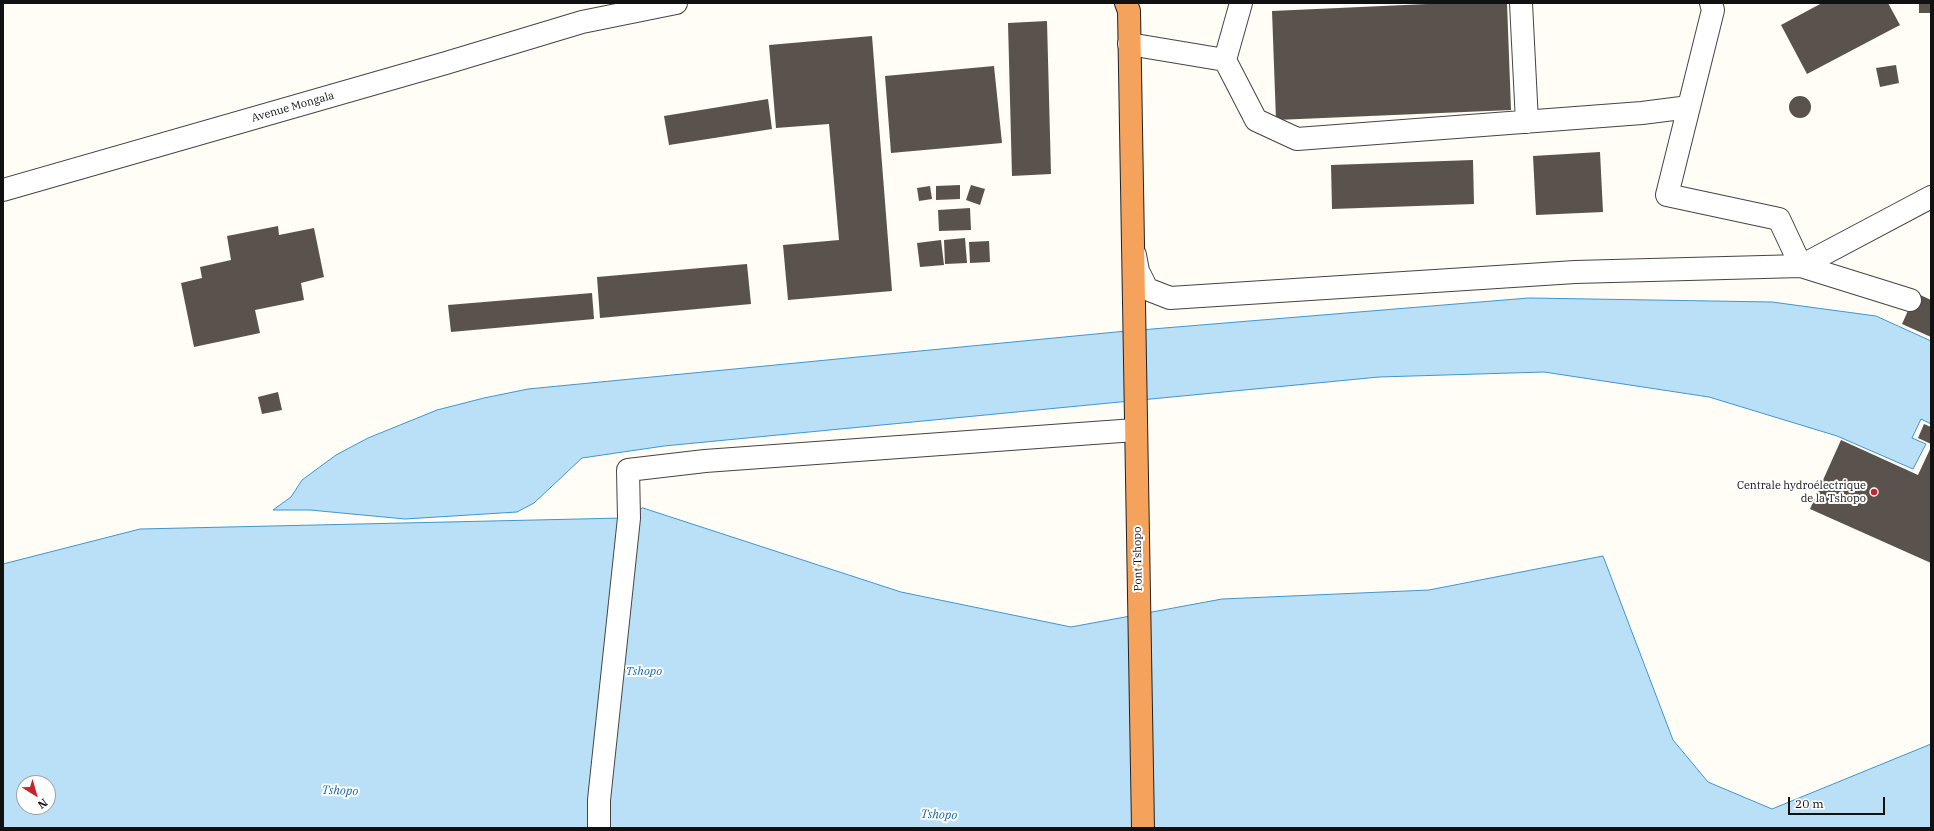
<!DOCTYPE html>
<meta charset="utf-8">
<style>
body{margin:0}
#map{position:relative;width:1934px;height:831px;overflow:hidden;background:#fffdf5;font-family:"IBM Plex Serif",serif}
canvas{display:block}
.frame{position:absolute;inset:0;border:4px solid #111;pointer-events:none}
.north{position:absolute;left:16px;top:775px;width:40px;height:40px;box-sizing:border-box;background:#fff;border:1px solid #a0a0a0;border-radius:50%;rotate:143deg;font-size:11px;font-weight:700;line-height:16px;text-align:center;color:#111}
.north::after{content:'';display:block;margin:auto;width:14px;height:18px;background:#c4262e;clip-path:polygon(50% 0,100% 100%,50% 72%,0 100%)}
.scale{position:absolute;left:1788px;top:797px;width:97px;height:18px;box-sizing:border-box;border:2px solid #111;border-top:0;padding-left:5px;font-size:12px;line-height:14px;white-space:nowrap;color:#111;-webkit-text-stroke:3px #fff;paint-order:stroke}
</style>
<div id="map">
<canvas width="1934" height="831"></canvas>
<div class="frame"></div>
<div class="north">N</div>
<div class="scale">20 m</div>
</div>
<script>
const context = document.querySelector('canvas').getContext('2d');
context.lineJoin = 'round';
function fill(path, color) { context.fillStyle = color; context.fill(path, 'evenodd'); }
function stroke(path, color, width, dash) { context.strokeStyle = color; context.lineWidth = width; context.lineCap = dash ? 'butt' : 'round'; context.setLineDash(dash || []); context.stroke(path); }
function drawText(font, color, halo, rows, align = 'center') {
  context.font = font + ' "IBM Plex Serif",serif'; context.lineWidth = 4; context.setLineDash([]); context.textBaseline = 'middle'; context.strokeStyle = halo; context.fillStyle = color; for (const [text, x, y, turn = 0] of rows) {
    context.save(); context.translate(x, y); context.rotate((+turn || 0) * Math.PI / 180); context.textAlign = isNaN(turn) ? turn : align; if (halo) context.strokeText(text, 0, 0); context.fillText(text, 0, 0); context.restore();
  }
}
const water = new Path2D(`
 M1529 298 1772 302 1876 316 1931 341V424L1921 419 1912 438 1926 444 1913 469 1837 436 1709 397 1544 372 1379 377 664 446 582 458 534 503 517 512 405 519 310 510H273L291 497 302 480 336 455 368 438 437 410 484 398 528 389 1116 332Z
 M643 508 901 592 1071 627 1222 599 1429 590 1603 556 1673 740 1708 782 1772 809 1931 744V828H3V564L140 529 623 518ZM24 783H48V807H24Z`);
fill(water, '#b9e0f7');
stroke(water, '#3f96cf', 1);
fill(new Path2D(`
 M1449 3H1507L1511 110 1276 120 1272 11Z
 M1822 3H1888L1900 25 1807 74 1781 25Z
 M1919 3H1931V13H1919Z
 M1047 21 1051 174 1012 176 1008 23Z
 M872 36 892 291 788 300 783 245 839 240 829 124 776 128 769 45Z
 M1896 65 1899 83 1880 87 1876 68Z
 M994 66 1002 143 891 153 885 76Z
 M1789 107a11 11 0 1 1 22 0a11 11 0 1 1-22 0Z
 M768 99 772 129 669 145 664 116Z
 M1600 152 1603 212 1536 215 1533 156Z
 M1473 160 1474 204 1332 209 1331 165Z
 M960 185V199L936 200V186Z
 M971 185 985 189 980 205 966 200Z
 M930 186 932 199 919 201 917 188Z
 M970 208 971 230 939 231 938 210Z
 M278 226 279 235 314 228 324 277 301 283 304 300 255 310 260 333 194 347 181 283 202 278 200 267 231 260 227 236Z
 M965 238 967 263 945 264 944 240Z
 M941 240 944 265 920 267 917 243Z
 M989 241 990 262 970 263 969 242Z
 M747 264 751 304 600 318 597 277Z
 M592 293 594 319 451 332 448 305Z
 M1916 293 1931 300V337L1902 324Z
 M278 392 282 410 262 414 258 397Z
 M1924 424 1931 427V444L1918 438Z
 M1841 440 1918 475 1931 447V563L1810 509Z`), '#5a524d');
const minor = new Path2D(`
 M1521 3 1527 122
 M1711 3 1713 10 1667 195 1779 219 1801 266 1931 197
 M1129 44 1225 60 1256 120 1297 139 1642 113 1689 107
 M1225 60 1241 3
 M3 190 446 63 582 22 676 3
 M1135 255 1138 271 1147 289 1170 298 1575 272 1801 266 1910 300
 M599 828V800L629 518 628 470 705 461 1135 430`);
const highway = new Path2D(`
 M1126 3 1129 11 1143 828`);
stroke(minor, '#444', 24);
stroke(highway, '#222', 24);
stroke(minor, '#fff', 22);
stroke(highway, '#f5a25d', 22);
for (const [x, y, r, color] of [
 [1874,492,4,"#c4262e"]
]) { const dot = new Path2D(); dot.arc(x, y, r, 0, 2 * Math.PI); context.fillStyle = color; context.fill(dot); stroke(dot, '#fff', 1.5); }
drawText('11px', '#111', '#fff', [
 ["Avenue Mongala",293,107,-16],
 ["Pont Tshopo",1138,559,-91]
]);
drawText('11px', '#111', '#fff', [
 ["Centrale hydroélectrique",1866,486],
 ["de la Tshopo",1866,499]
], 'right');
drawText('italic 12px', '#1768a6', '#fff', [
 ["Tshopo",644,672],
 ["Tshopo",340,791,2],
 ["Tshopo",939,815,2]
]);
</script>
